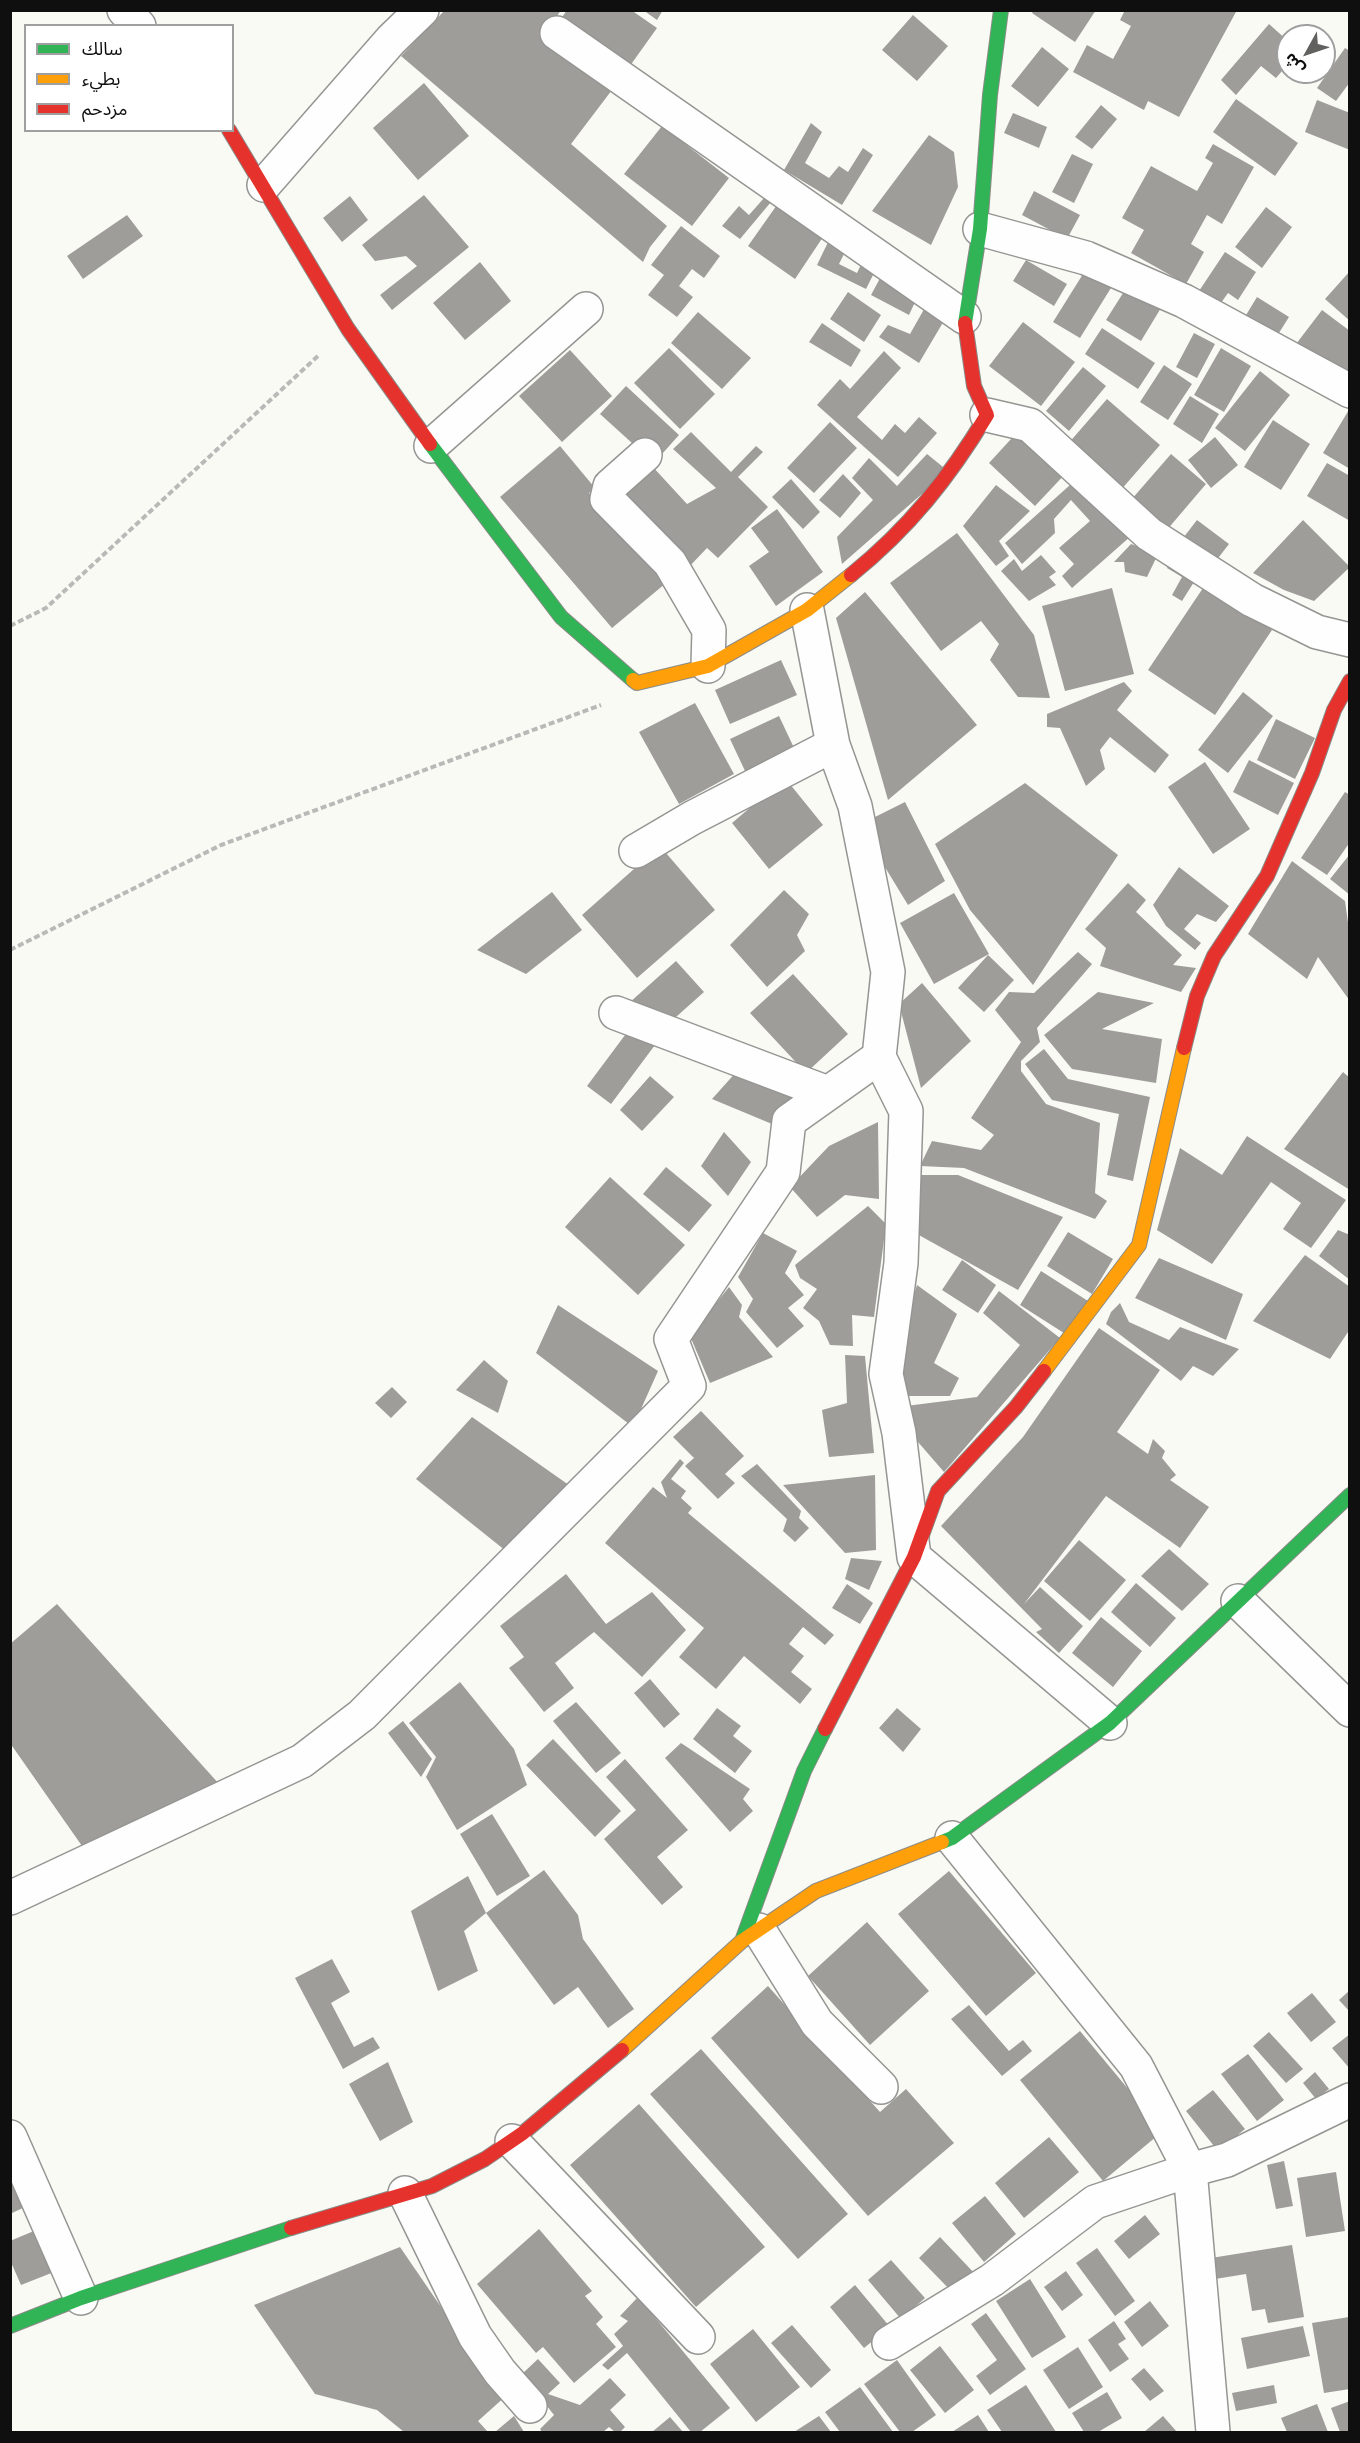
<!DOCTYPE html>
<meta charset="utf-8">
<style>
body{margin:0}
#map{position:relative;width:1360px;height:2443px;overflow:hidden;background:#fafaf5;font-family:Lora,"Noto Sans Arabic",serif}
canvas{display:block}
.frame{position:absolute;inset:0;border:12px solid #0f0f0f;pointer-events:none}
.legend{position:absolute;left:24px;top:24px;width:210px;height:108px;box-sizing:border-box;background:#fff;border:2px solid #9f9f9f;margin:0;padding:8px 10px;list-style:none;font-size:18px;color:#0f0f0f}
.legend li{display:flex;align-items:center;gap:12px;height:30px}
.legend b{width:30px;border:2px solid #9f9f9f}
.north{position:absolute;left:1276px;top:24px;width:60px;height:60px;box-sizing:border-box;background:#fff;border:2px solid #9f9f9f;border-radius:50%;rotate:230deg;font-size:16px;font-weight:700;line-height:24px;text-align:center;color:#0f0f0f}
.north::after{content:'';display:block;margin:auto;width:21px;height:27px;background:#616160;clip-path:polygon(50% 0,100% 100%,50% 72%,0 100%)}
</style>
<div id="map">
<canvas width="1360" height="2443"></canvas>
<div class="frame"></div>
<ul class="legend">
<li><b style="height:8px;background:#30b455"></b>سالك</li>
<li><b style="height:8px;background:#ff9f0a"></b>بطيء</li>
<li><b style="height:8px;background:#e5322d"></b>مزدحم</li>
</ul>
<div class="north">ش</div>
</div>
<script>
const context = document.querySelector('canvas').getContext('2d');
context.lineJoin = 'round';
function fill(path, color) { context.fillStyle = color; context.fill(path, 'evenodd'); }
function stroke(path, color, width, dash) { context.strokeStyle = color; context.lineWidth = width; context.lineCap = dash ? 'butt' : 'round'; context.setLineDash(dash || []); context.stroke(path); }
fill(new Path2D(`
 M445 10H561L543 38 615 86 571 144 667 226 650 247 643 262 401 56Z
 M567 10H631L657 28 627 70 558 23Z
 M643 10H663L657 20Z
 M1034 10H1096L1075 42 1032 13Z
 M1125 10H1237L1179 117 1148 101 1144 110 1073 72 1087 45 1113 59 1131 26 1120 20Z
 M913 15 948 46 917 81 882 50Z
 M1269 24 1288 41V64L1276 78 1261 66 1236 95 1221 80Z
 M1042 47 1069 69 1038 107 1011 86Z
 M1345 48 1350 51V82L1336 101 1317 88Z
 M424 83 469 136 418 180 373 128Z
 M1236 99 1298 143 1275 176 1213 132Z
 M1317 100 1350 113V150L1305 132Z
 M1101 105 1117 119 1092 149 1075 137Z
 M1013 113 1047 127 1039 148 1004 133Z
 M811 123 822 132 805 163 829 178 839 166 848 172 863 148 873 155 842 205 784 170Z
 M662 126 729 178 692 226 624 174Z
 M929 135 954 152 958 187 931 245 872 211Z
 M1213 144 1254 167 1222 224 1207 215 1191 244 1204 252 1186 284 1131 253 1144 230 1122 218 1151 166 1197 191 1213 163 1205 158Z
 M1072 154 1093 164 1074 203 1052 192Z
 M1034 191 1080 215 1067 239 1022 215Z
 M424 195 469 247 392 310 380 295 417 266 406 256 375 261 362 245Z
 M350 196 368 220 342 242 323 218Z
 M764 198 771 202 740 239 722 226 739 206 749 215Z
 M779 202 825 234 795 279 748 246Z
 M1266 207 1292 227 1262 268 1235 247Z
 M127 215 143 236 83 279 67 256Z
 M681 226 720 256 704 278 692 269 679 286 693 297 677 317 648 295 664 275 651 265Z
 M830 238 848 246 839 264 857 273 865 256 876 269 866 289 817 265Z
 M1225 252 1256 272 1238 300 1228 293 1218 307 1197 294Z
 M1026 260 1067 284 1054 306 1013 281Z
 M480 262 511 301 465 340 433 303Z
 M1088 266 1114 283 1080 338 1053 322Z
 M885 269 921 289 909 315 871 295Z
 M1350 271V321L1325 299Z
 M1130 282 1164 303 1141 341 1106 320Z
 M848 292 881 315 864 342 830 319Z
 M1257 297 1289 317 1272 344 1240 325Z
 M927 304 948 314 919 363 879 337 888 325 910 334Z
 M1322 310 1350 331V371L1339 384 1293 348Z
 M698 312 751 358 722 389 671 343Z
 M1023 322 1075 362 1041 406 989 366Z
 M822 323 861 350 851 367 809 342Z
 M1102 328 1155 363 1138 389 1085 354Z
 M1194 333 1215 344 1197 378 1176 367Z
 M669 348 715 394 680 429 634 383Z
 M1221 348 1251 366 1224 412 1194 395Z
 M570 350 612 396 562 442 519 396Z
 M884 351 901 368 857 417 882 440 895 424 905 433 919 417 937 433 898 477 817 405 840 379 850 389Z
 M1164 365 1192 384 1168 420 1140 402Z
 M1083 367 1106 386 1069 431 1046 411Z
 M1260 371 1290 395 1245 451 1215 428Z
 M626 386 679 435 654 463 600 414Z
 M1190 396 1219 414 1202 443 1173 424Z
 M1107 399 1160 445 1120 491 1067 445Z
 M1350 408V469L1323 453Z
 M1273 420 1310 444 1281 490 1244 467Z
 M830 422 857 448 814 493 787 468Z
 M1022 427 1068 471 1035 506 989 463Z
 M691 432 731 472 756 446 763 452 738 477 768 507 718 558 707 548 686 570 611 495 652 466 687 504 716 488 673 449Z
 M1215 437 1238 465 1211 488 1188 460Z
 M560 446 595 488 589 493 666 583 612 628 500 497Z
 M927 454 948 471 842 564 837 537 873 500 852 478 869 458 897 486Z
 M1171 454 1206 484 1166 531 1131 500Z
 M1327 463 1350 476V521L1307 496Z
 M843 474 861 493 840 518 819 500Z
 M1079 477 1131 536 1072 588 1062 576 1074 564 1059 548 1090 521 1071 500 1054 519 1055 533 1022 564 1005 543Z
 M791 479 820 512 803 529 772 497Z
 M996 485 1030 511 999 541 1009 556 996 566 963 526Z
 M777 509 823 572 776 606 749 566 769 552 751 528Z
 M1197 520 1229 544 1212 566 1180 542Z
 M1303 520 1350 567 1314 601 1284 590 1253 573Z
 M957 533 1034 635 1050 698 1018 697 990 660 999 644 981 621 941 651 890 583Z
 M1131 544 1158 554 1147 577 1125 572 1124 562H1114Z
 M1041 555 1056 572 1049 577 1056 585 1029 601 1001 571 1014 559 1022 571Z
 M1173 558 1199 574 1182 601 1172 595 1182 577 1167 568Z
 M1205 585 1272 630 1215 715 1148 670Z
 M1112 588 1134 674 1065 691 1042 606Z
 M865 592 977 725 888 800 836 618Z
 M781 660 797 695 730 724 715 690Z
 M1124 682 1132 691 1117 710 1169 755 1155 773 1110 737 1100 750 1105 769 1086 786 1060 728 1047 727V714Z
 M1243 692 1273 716 1228 773 1198 750Z
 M695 703 734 774 679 804 639 732Z
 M779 716 795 750 746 773 730 739Z
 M1276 719 1315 738 1295 779 1257 760Z
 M1249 760 1294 783 1278 815 1233 792Z
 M1205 762 1250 829 1213 854 1168 787Z
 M785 778 823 825 769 869 732 823Z
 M1025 783 1118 855 1033 985 970 910 935 844Z
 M1345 792 1350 795V842L1327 875 1301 858Z
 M905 802 945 881 908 905 880 859 873 818Z
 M660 846 715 910 637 978 582 915Z
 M1350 854V895L1330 879Z
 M1292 861 1345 901 1350 937V1001L1318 957 1307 979 1248 934Z
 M1179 867 1229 906 1216 922 1197 914 1184 929 1201 943 1195 950 1166 926 1153 905Z
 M1128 883 1146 900 1136 912 1182 955 1173 965 1196 968 1181 992 1100 966 1106 948 1085 929Z
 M784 890 809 914 797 935 805 951 767 987 730 945Z
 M552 892 582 930 526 974 477 950Z
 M954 893 989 954 934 984 900 923Z
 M1078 952 1092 964 1037 1028 1040 1042 1021 1061V1071L1046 1104 1100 1123 1095 1193 1107 1201 1095 1219 964 1168 920 1166 932 1141 981 1150 994 1135 971 1118 1021 1042 995 1010 1009 992 1034 993Z
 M988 955 1014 980 984 1012 958 988Z
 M676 961 704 992 667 1025 629 1003Z
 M793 974 848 1034 806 1073 750 1013Z
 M922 983 971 1041 921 1088 899 1004Z
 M1098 992 1154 1003 1102 1029 1162 1039 1156 1083 1072 1069 1044 1035Z
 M631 1027 655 1045 611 1104 587 1086Z
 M1044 1049 1068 1079 1150 1097 1133 1181 1107 1175 1119 1114 1052 1100 1025 1064Z
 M738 1070 804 1094 772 1124 712 1099Z
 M1343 1072 1350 1078V1190L1284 1149Z
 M650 1076 674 1097 642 1131 620 1110Z
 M878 1122 879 1199 845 1195 817 1217 790 1187 829 1146Z
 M724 1132 751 1162 728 1196 701 1166Z
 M1247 1136 1346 1200 1311 1248 1283 1229 1301 1203 1271 1182 1212 1264 1157 1230 1180 1148 1222 1175Z
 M666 1167 712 1205 689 1232 643 1194Z
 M921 1175H958L1063 1217 1018 1290 917 1234Z
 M610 1177 685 1245 638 1295 565 1227Z
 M868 1206 886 1224 874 1317 852 1315 853 1346 830 1345 819 1321 803 1308 817 1289 800 1278 795 1265Z
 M1338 1230 1350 1235V1280L1319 1256Z
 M1068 1232 1113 1259 1092 1294 1047 1266Z
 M763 1233 797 1251 785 1273 804 1295 788 1308 804 1326 777 1348 746 1312 753 1299 738 1277Z
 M1305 1255 1350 1287V1329L1330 1359 1253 1321Z
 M1159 1258 1243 1294 1226 1340 1135 1298Z
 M962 1260 996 1285 978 1313 942 1290Z
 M1041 1271 1088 1301 1067 1335 1020 1305Z
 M917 1285 957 1314 934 1363 959 1378 950 1396H903L904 1326Z
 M729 1287 742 1305 739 1317 773 1357 710 1383 690 1336Z
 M999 1291 1060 1338 944 1472 918 1442 906 1406 977 1397 1020 1345 983 1313Z
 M1120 1303 1129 1322 1169 1340 1180 1327 1239 1349 1213 1376 1193 1366 1181 1381 1106 1324 1111 1312Z
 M558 1305 658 1371 633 1427 536 1353Z
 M1099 1328 1160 1370 1117 1432 1148 1454 1153 1439 1165 1451 1162 1458 1176 1475 1170 1480 1209 1507 1180 1548 1106 1496 1024 1604 1040 1587 1083 1626 1059 1653 1036 1632 1042 1629 941 1526 1023 1437Z
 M845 1355 865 1356 874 1453 829 1457 822 1410 847 1403Z
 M484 1360 508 1381 498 1413 456 1390Z
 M392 1387 407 1402 391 1418 375 1403Z
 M701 1411 744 1456 725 1474 735 1483 718 1499 685 1466 694 1458 673 1437Z
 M472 1417 576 1490 516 1559 416 1479Z
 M680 1459 684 1463 671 1479 686 1491 681 1498 692 1508 688 1513 834 1635 825 1645 803 1627 789 1644 804 1656 791 1672 812 1689 800 1704 744 1656 716 1689 679 1657 704 1628 605 1543 653 1487 667 1498 661 1482Z
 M757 1464 801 1511 799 1518 809 1528 795 1542 783 1531 787 1519 741 1476Z
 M875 1475 876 1550 845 1553 783 1485Z
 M1079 1540 1126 1580 1090 1621 1044 1581Z
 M1169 1549 1209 1584 1182 1611 1141 1576Z
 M851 1558 882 1561 869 1590 845 1579Z
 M566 1574 606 1624 652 1592 686 1630 642 1677 594 1632 555 1663 574 1688 544 1712 509 1668 524 1657 500 1626Z
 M1136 1583 1176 1618 1150 1647 1111 1612Z
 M847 1584 873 1603 860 1624 832 1608Z
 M57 1604 220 1785 82 1846 10 1743V1644Z
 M1101 1617 1142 1651 1113 1687 1072 1653Z
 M650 1679 680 1714 664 1728 634 1693Z
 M460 1682 514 1749 527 1785 457 1830 426 1777 436 1757 409 1723Z
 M576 1702 621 1753 596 1773 553 1721Z
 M717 1708 741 1726 733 1736 752 1751 735 1773 693 1739Z
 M897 1708 921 1729 903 1752 879 1728Z
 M403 1721 432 1759 421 1777 388 1733Z
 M553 1739 621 1811 595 1837 526 1765Z
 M681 1743 750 1789 743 1799 753 1811 730 1832 665 1758Z
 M625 1759 688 1830 657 1857 683 1887 662 1905 604 1839 636 1810 606 1777Z
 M492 1814 530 1876 497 1896 460 1834Z
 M544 1870 578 1915 583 1939 634 2009 608 2028 578 1987 554 2005 486 1913 464 1931 478 1971 438 1991 411 1911 468 1876 486 1913Z
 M949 1871 1036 1973 986 2016 898 1914Z
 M867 1922 929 1991 870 2045 808 1976Z
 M332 1959 350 1992 331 2003 354 2047 373 2037 380 2048 343 2069 295 1978Z
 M768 1986 880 2112 906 2089 954 2143 868 2216 711 2038Z
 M1350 1990V2012L1339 2000Z
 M1312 1993 1336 2022 1311 2042 1287 2013Z
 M969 2005 1009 2051 1023 2040 1032 2051 1002 2076 951 2019Z
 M1080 2031 1163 2131 1103 2181 1020 2080Z
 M1269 2032 1303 2069 1286 2083 1253 2046Z
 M1350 2034V2069L1332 2048Z
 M701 2049 848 2214 798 2259 650 2094Z
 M1248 2054 1284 2100 1257 2121 1221 2074Z
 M388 2062 413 2122 380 2141 349 2084Z
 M1315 2072 1329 2089 1316 2099 1303 2083Z
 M1213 2090 1245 2129 1218 2151 1186 2111Z
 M639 2104 765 2247 696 2307 570 2165Z
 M1049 2137 1079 2172 1024 2218 995 2183Z
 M1284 2161 1293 2206 1276 2209 1267 2165Z
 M10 2164 27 2206 10 2214Z
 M1336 2172 1345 2231 1306 2237 1297 2178Z
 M985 2196 1016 2234 984 2262 952 2223Z
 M1145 2215 1160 2234 1129 2259 1114 2241Z
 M41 2228 59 2270 21 2285 10 2260V2241Z
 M539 2229 592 2291 585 2296 603 2317 596 2324 616 2347 574 2383 543 2347 536 2353 477 2284Z
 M940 2237 977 2276 956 2296 919 2258Z
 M1292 2245 1304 2317 1268 2323 1265 2309 1252 2311 1246 2274 1215 2279 1211 2258Z
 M400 2247 493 2383 507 2395 478 2421 488 2432H404L377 2410 315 2394 254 2305Z
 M1097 2248 1135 2301 1115 2316 1076 2263Z
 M891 2260 925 2298 901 2319 868 2280Z
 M1066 2271 1083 2295 1062 2311 1044 2287Z
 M1030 2279 1066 2337 1032 2358 996 2301Z
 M855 2285 890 2327 864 2348 830 2307Z
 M638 2297 730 2408 700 2432H691L627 2353 608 2370 602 2365 623 2346 614 2334 628 2321 620 2316Z
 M1150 2301 1169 2326 1142 2347 1124 2322Z
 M986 2313 1026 2369 990 2395 976 2376 997 2360 971 2324Z
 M1349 2317 1350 2389 1324 2393 1312 2323Z
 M1114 2321 1126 2339 1118 2344 1129 2359 1110 2372 1088 2340Z
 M792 2325 831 2370 811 2388 771 2343Z
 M1303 2326 1310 2356 1247 2369 1241 2338Z
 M753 2329 800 2387 756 2422 710 2364Z
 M940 2346 974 2390 945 2413 910 2370Z
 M1078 2347 1103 2387 1069 2409 1043 2370Z
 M538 2359 560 2383 548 2394 580 2405 610 2378 626 2395 610 2410 625 2427 620 2432H615L609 2427 603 2432H542L540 2429 554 2415 522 2374Z
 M897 2360 936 2415 912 2432H900L864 2384Z
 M1144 2368 1164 2391 1150 2401 1131 2379Z
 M1026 2385 1056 2432H1002L987 2410Z
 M1274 2385 1277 2403 1236 2411 1232 2393Z
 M860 2387 893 2432H840L825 2412Z
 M1107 2392 1122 2418 1098 2432H1084L1072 2413Z
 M1350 2401V2432H1340L1331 2408Z
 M1317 2404 1328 2432H1287L1281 2418Z
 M978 2415 989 2432H952Z
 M514 2416 524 2432H495Z
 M819 2416 831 2432H794Z
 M1163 2416 1177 2432H1144Z
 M670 2417 683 2432H652Z`), '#9e9d9a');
const street = new Path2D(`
 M124 10 139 26
 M557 33 964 317
 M264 185 391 40 422 10
 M980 229 1086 258 1184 301 1350 391
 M987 415 1030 425 1149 534 1252 600 1317 632 1350 640
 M431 446 586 309
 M645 455 610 486 607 499 670 563 709 630 708 666
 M807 610 833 745 855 806 888 972 879 1057 906 1111 901 1263 886 1374 899 1433 914 1557 1110 1723
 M636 851 692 818 833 745
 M616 1013 828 1093
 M1238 1601 1350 1710
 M952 1838 1136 2066 1190 2170 1213 2432
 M10 1898 302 1761 362 1715 689 1386 671 1339 783 1172 789 1121 879 1057
 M759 1930 817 2023 881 2087
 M10 2137 81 2298
 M512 2141 698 2337
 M405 2193 475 2336 500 2372 530 2406
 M889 2343 992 2280 1095 2202 1190 2170 1227 2160 1350 2100`);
const fast = new Path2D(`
 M965 323 980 229 990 95 1001 10
 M430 444 561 617 633 680
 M942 1842 952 1838 1110 1723 1350 1495
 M742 1941 804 1771 825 1729
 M10 2326 81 2298 291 2228`);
const slow = new Path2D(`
 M633 680 637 683 708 666 807 610 851 575
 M1044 1371 1139 1245 1184 1048
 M622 2050 742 1941 816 1891 942 1842`);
const jam = new Path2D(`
 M229 130 348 329 430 444
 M851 575C909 528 949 478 987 415L974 386 965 323
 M1184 1048 1197 996 1214 956 1267 876 1312 773 1334 710 1350 681
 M825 1729 914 1557 938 1491 1016 1407 1044 1371
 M291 2228 432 2186 485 2159 523 2133 622 2050`);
stroke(street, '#959593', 36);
stroke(fast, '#8b8b89', 16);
stroke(slow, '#8b8b89', 16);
stroke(jam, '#8b8b89', 16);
stroke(new Path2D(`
 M10 626 46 608 319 355
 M10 950 221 845 601 705`), '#b9b9b8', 4, [6, 3]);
stroke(street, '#fefefe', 33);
stroke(fast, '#30b455', 14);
stroke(slow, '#ff9f0a', 14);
stroke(jam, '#e5322d', 14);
</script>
